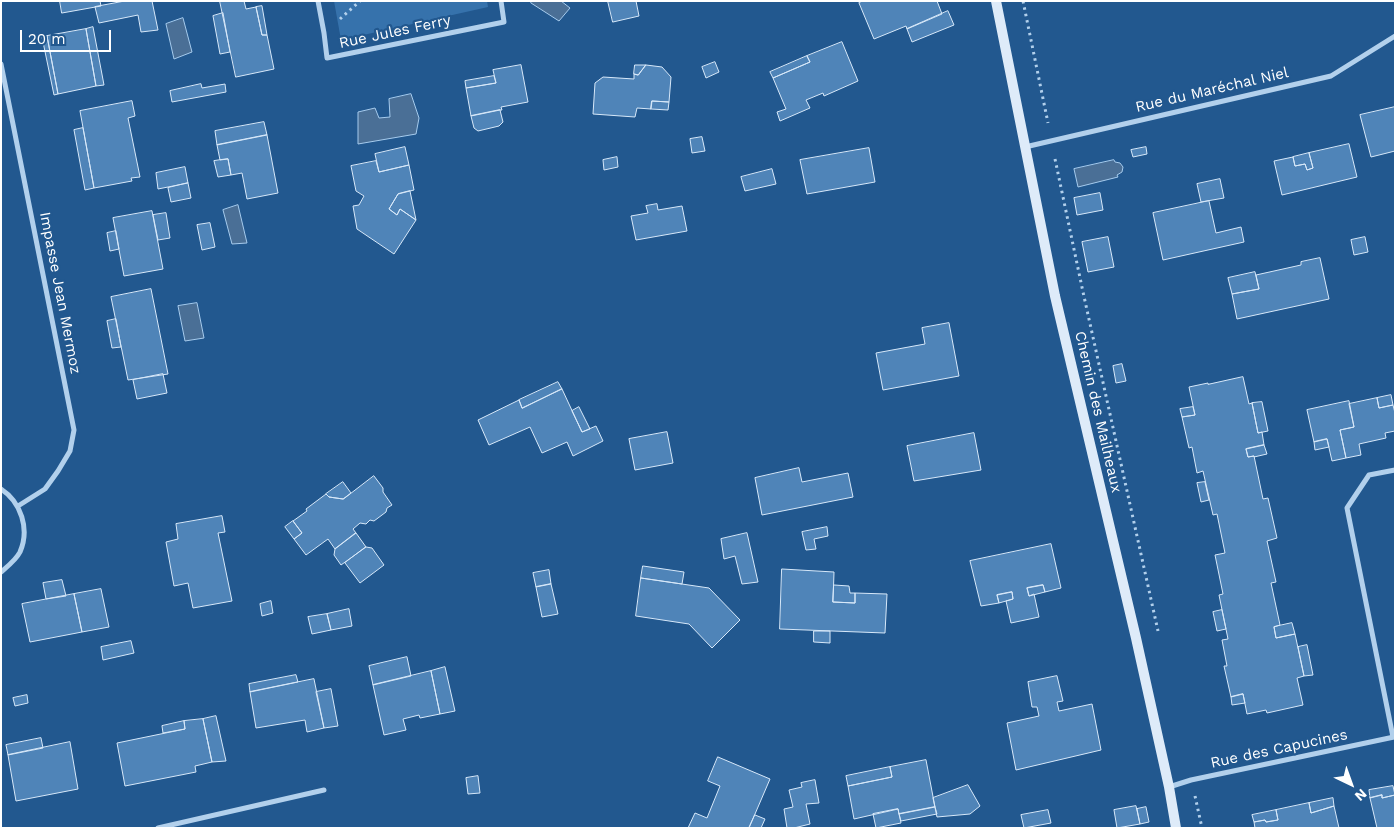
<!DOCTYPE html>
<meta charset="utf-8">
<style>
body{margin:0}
#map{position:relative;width:1396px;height:829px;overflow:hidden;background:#22588f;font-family:"Work Sans",sans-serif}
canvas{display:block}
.frame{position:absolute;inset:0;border:2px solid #fff;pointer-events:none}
.north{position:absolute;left:1326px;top:759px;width:50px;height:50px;-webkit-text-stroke:4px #22588f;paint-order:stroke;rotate:138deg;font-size:14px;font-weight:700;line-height:20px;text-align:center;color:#fff}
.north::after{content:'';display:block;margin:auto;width:18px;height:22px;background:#fff;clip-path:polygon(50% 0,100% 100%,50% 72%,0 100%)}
.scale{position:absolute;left:20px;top:30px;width:91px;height:22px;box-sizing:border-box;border:2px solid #fff;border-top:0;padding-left:6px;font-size:15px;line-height:18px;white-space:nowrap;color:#fff;-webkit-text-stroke:4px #22588f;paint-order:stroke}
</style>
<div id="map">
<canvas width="1396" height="829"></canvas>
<div class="frame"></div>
<div class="north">N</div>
<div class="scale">20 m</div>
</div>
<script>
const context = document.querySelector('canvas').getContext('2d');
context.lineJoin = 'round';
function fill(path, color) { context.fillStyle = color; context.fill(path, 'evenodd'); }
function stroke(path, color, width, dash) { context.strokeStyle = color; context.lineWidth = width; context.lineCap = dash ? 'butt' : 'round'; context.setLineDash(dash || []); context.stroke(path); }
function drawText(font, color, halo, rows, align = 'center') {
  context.font = font + ' "Work Sans",sans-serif'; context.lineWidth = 4.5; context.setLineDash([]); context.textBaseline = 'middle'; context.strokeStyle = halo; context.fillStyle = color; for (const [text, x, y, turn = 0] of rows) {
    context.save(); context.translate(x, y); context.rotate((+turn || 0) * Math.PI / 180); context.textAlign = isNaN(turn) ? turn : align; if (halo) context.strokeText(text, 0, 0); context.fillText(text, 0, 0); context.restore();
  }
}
fill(new Path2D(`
 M334 1H487L488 7 341 40Z`), '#3672ac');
const water = new Path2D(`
 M532 1H561L570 8 559 21 531 3Z
 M183 18 192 52 174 59 166 24Z
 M411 94 419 118 416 134 358 144V112L375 108 379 118 390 117 389 99Z
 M1114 160 1115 162 1120 163 1123 167 1122 172 1117 175 1118 177 1078 187 1074 169Z
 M238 205 247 243 232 244 223 210Z
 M197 303 204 338 185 341 178 306Z`);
fill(water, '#4a6f96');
stroke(water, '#a6cbed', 1);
const building = new Path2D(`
 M60 1H100L101 6 62 13Z
 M125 1H152L158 30 141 32 138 15 99 23 95 7Z
 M220 1H244L246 9 256 7 262 35H267L274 69 236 77Z
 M608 1H636L639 16 613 22Z
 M863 1H937L942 14 907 29 906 26 874 39 859 3Z
 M262 6 267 35H262L256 7Z
 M948 11 954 25 912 42 907 29Z
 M223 13 230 52 220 54 213 16Z
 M93 27 104 85 96 86 86 29Z
 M86 29 96 86 58 94 47 36Z
 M47 36 58 94 54 95 42 37Z
 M842 42 858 81 824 96 823 93 806 100 810 108 780 121 777 112 786 109 773 78 810 62 807 56Z
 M807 56 810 62 773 78 770 72Z
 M715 62 719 72 706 78 702 67Z
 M521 65 528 102 501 107 502 110H500L471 116 466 88 496 83 493 70Z
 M635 65H646L638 75 634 74Z
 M646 65 662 67 671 77 669 102 652 101 651 109 637 108 635 117 593 114 595 83 603 77 634 79V74L638 75Z
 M494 76 496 83 466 88 465 81Z
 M201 84 202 88 225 84 226 92 172 102 170 91Z
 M132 101 135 116 128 118 140 177 131 178 132 181 94 188 80 111Z
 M652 101 669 102 668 110 651 109Z
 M1395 107V151L1371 157 1360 115Z
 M500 110 503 122 499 126 478 131 474 128 471 116Z
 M264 122 267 135 217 145 215 131Z
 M83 128 94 188 85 190 74 130Z
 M267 135 278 193 247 199 242 173 231 175 228 159 220 160 217 145Z
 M702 137 705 151 692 153 690 139Z
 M1349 144 1357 177 1282 195 1274 161 1293 157 1295 166 1305 164 1307 170 1313 168 1309 153Z
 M405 147 409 165 379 172 375 154Z
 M1146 147 1147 154 1133 157 1131 150Z
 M869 148 875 182 807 194 800 160Z
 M1309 153 1313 168 1307 170 1305 164 1295 166 1293 157Z
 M617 157 618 167 604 170 603 160Z
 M228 159 231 175 218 177 214 161Z
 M376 161 379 172 409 165 414 190 398 194 389 209 397 215 400 209 416 220 394 254 357 229 353 206 359 205 364 196 356 191 351 166Z
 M185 167 188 183 158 189 156 173Z
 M772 169 776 184 745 191 741 177Z
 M1220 179 1224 198 1201 202 1197 184Z
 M188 183 191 198 171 202 168 188Z
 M410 191 416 220 400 209 397 215 389 209 398 194Z
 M1100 193 1103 210 1077 215 1074 198Z
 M1209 201 1216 233 1241 227 1244 242 1163 260 1153 213Z
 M657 204 658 210 682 206 687 231 636 240 631 216 648 213 646 206Z
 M152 211 163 269 124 276 113 218Z
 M166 213 170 238 158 240 153 215Z
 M210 223 215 247 202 250 197 225Z
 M116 231 119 249 110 251 107 233Z
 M1108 237 1114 267 1088 272 1082 242Z
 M1365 237 1368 252 1354 255 1351 240Z
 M1320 258 1329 299 1237 319 1232 294 1259 289 1256 275 1301 265V262Z
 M1255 272 1259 289 1232 294 1228 278Z
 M151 289 168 374 128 380 111 297Z
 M116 319 121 347 112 348 107 321Z
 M949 323 959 376 883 390 876 353 925 344 922 328Z
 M1122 364 1126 381 1116 383 1113 366Z
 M163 374 167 393 137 399 133 380Z
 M1243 377 1249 404 1252 403 1258 433 1262 432 1264 445 1246 449 1248 457 1254 456 1263 499 1268 498 1277 538 1267 541 1276 582 1271 583 1280 625 1274 627 1276 638 1295 634 1304 676 1297 678 1303 705 1267 713 1266 710 1247 714 1243 694 1231 697 1224 666H1227L1222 640 1228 639 1219 595 1223 594 1215 555 1225 553 1217 514 1213 515 1203 471 1197 473 1192 447 1189 448 1182 417 1195 415 1189 387 1208 383V384Z
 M558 382 562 389 522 408 519 400Z
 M562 389 582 432 596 426 603 441 573 456 567 442 542 453 530 427 489 445 478 420 519 400 522 408Z
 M1391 395 1393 405 1379 408 1377 398Z
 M1377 398 1379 408 1393 405 1395 413V431L1385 433 1386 438 1359 444 1361 455 1346 458 1340 430 1354 427 1349 404Z
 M1349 401 1354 427 1340 430 1346 458 1332 461 1327 439 1314 442 1307 410Z
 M1262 402 1268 431 1258 433 1252 403Z
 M579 407 590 429 582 432 572 411Z
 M1193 407 1195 415 1182 417 1180 409Z
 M667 432 673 463 635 470 629 439Z
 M974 433 981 470 914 481 907 446Z
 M1327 439 1329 447 1315 450 1314 442Z
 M1264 445 1267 454 1254 457V456L1248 457 1246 449Z
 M799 468 802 482 848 473 853 497 762 515 755 478Z
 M374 476 383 488V492L392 505 387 508 386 512 374 521 370 520 366 524 360 523 353 529 356 533 335 549 328 539 306 555 294 539 302 533 293 521 307 511 306 509 326 494 329 497 343 499Z
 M343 482 351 493 343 499 329 497 326 494Z
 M1205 482 1209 500 1201 502 1197 483Z
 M222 516 225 532 218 533 232 601 193 608 188 583 174 586 166 542 178 539 176 524Z
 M293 521 302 533 294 539 285 527Z
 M827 527 828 536 814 539 816 549 806 550 802 532Z
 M356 533 366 547 341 565 334 555 335 549Z
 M747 533 758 582 742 584 735 556 724 559 721 539Z
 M1051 544 1061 588 1045 592 1043 585 1027 588 1029 596 1034 594 1039 617 1011 623 1006 601 1013 599 1012 592 997 595 999 603 981 606 970 561Z
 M366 547 372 548 384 565 360 583 345 563Z
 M643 566 684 572 682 584 641 578Z
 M782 569 834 572 833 602 855 603V593L887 594 885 633 780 629Z
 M549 570 551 584 536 587 533 573Z
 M641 578 709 588 740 620 712 648 689 624 636 616Z
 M62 580 66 596 46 599 43 583Z
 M551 584 558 614 542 617 536 587Z
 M834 585 849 586 850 593H855V603L833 602Z
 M1043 585 1045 592 1029 596 1027 588Z
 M101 589 109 627 82 632 74 594Z
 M1012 592 1013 599 999 603 997 595Z
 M74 594 82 632 30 642 22 604Z
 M271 601 273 613 262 616 260 604Z
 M349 609 352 626 331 630 327 614Z
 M1222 610 1226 629 1217 631 1213 612Z
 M327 614 331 630 312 634 308 617Z
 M1292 623 1295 634 1276 638 1274 627Z
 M814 631H830V643L814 642Z
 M131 641 134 653 103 660 101 647Z
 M1307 645 1313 675 1304 676 1298 647Z
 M407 657 411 676 373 685 369 666Z
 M445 667 455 711 440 714 431 671Z
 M431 671 440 714 420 718 419 715 403 719 406 730 384 735 373 685Z
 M296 675 298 682 250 692 249 684Z
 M1057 676 1063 701 1057 702 1059 711 1092 704 1101 750 1016 770 1007 723 1039 716 1037 707H1032L1028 682Z
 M314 679 324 728 307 732 305 720 256 728 250 692Z
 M331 689 338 726 324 728 316 692Z
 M1243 694 1245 703 1232 705 1231 697Z
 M27 695 28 703 15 706 13 698Z
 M216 716 226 761 212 762 203 719Z
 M203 719 212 762 195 766 196 772 125 786 117 743 185 729 184 721Z
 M184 721 185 729 163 733 162 726Z
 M41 738 43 748 8 755 6 745Z
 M70 742 78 789 16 801 8 755Z
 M718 757 770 779 749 828H688L695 813 707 818 720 786 708 781Z
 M926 760 935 807 899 814 898 809 854 819 848 786 892 777 890 767Z
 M890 767 892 777 848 786 846 776Z
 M478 776 480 793 468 794 466 778Z
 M815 780 819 803 806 804 810 824 794 828H787L784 809 793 807 789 790 802 787 801 783Z
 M968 785 980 806 970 814 937 817 933 798Z
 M1393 786 1395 795 1382 798V795L1370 798 1369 790Z
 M1382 795V798L1395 795V828H1377L1370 798Z
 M1333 798 1334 806 1311 813 1309 803Z
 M1309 803 1311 813 1334 806 1339 828H1255L1254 822 1265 820 1266 822 1278 820 1276 810Z
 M1136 806 1140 824 1117 828 1114 810Z
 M935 807 937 814 901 821 899 814Z
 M1146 807 1149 822 1140 824 1137 809Z
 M898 809 901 823 876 828 873 814Z
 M1048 810 1051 823 1024 828 1021 815Z
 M1276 810 1278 820 1266 822 1265 820 1254 822 1252 815Z
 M755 815 765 819 761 828H749Z`);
fill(building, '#4f84b8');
stroke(building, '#d7e8f9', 1);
stroke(new Path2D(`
 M1023 1 1048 123
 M340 19 360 1
 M1055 159 1083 292 1158 631
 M1195 796 1202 828`), '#b2d0ec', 3, [2.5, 4]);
stroke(new Path2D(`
 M318 1 324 33 327 58 504 22 501 1
 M1 64 74 430 70 451 58 471 45 489 18 506
 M1025 147 1331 76 1395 36
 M1 489C21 502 30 529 20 552 16 560 8 566 1 572
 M1393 737 1347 508 1369 475 1395 470
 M1169 787 1191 780 1394 737
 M158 828 324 790`), '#b2d0ec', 5);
stroke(new Path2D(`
 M996 1 1055 296 1136 638 1169 787 1176 828`), '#deebf9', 10);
drawText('15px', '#fff', '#22588f', [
 ["Rue Jules Ferry",395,32,-12],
 ["Rue du Maréchal Niel",1212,90,-13],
 ["Impasse Jean Mermoz",60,293,79],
 ["Chemin des Mailheaux",1098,412,77],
 ["Rue des Capucines",1279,749,-12]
]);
</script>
